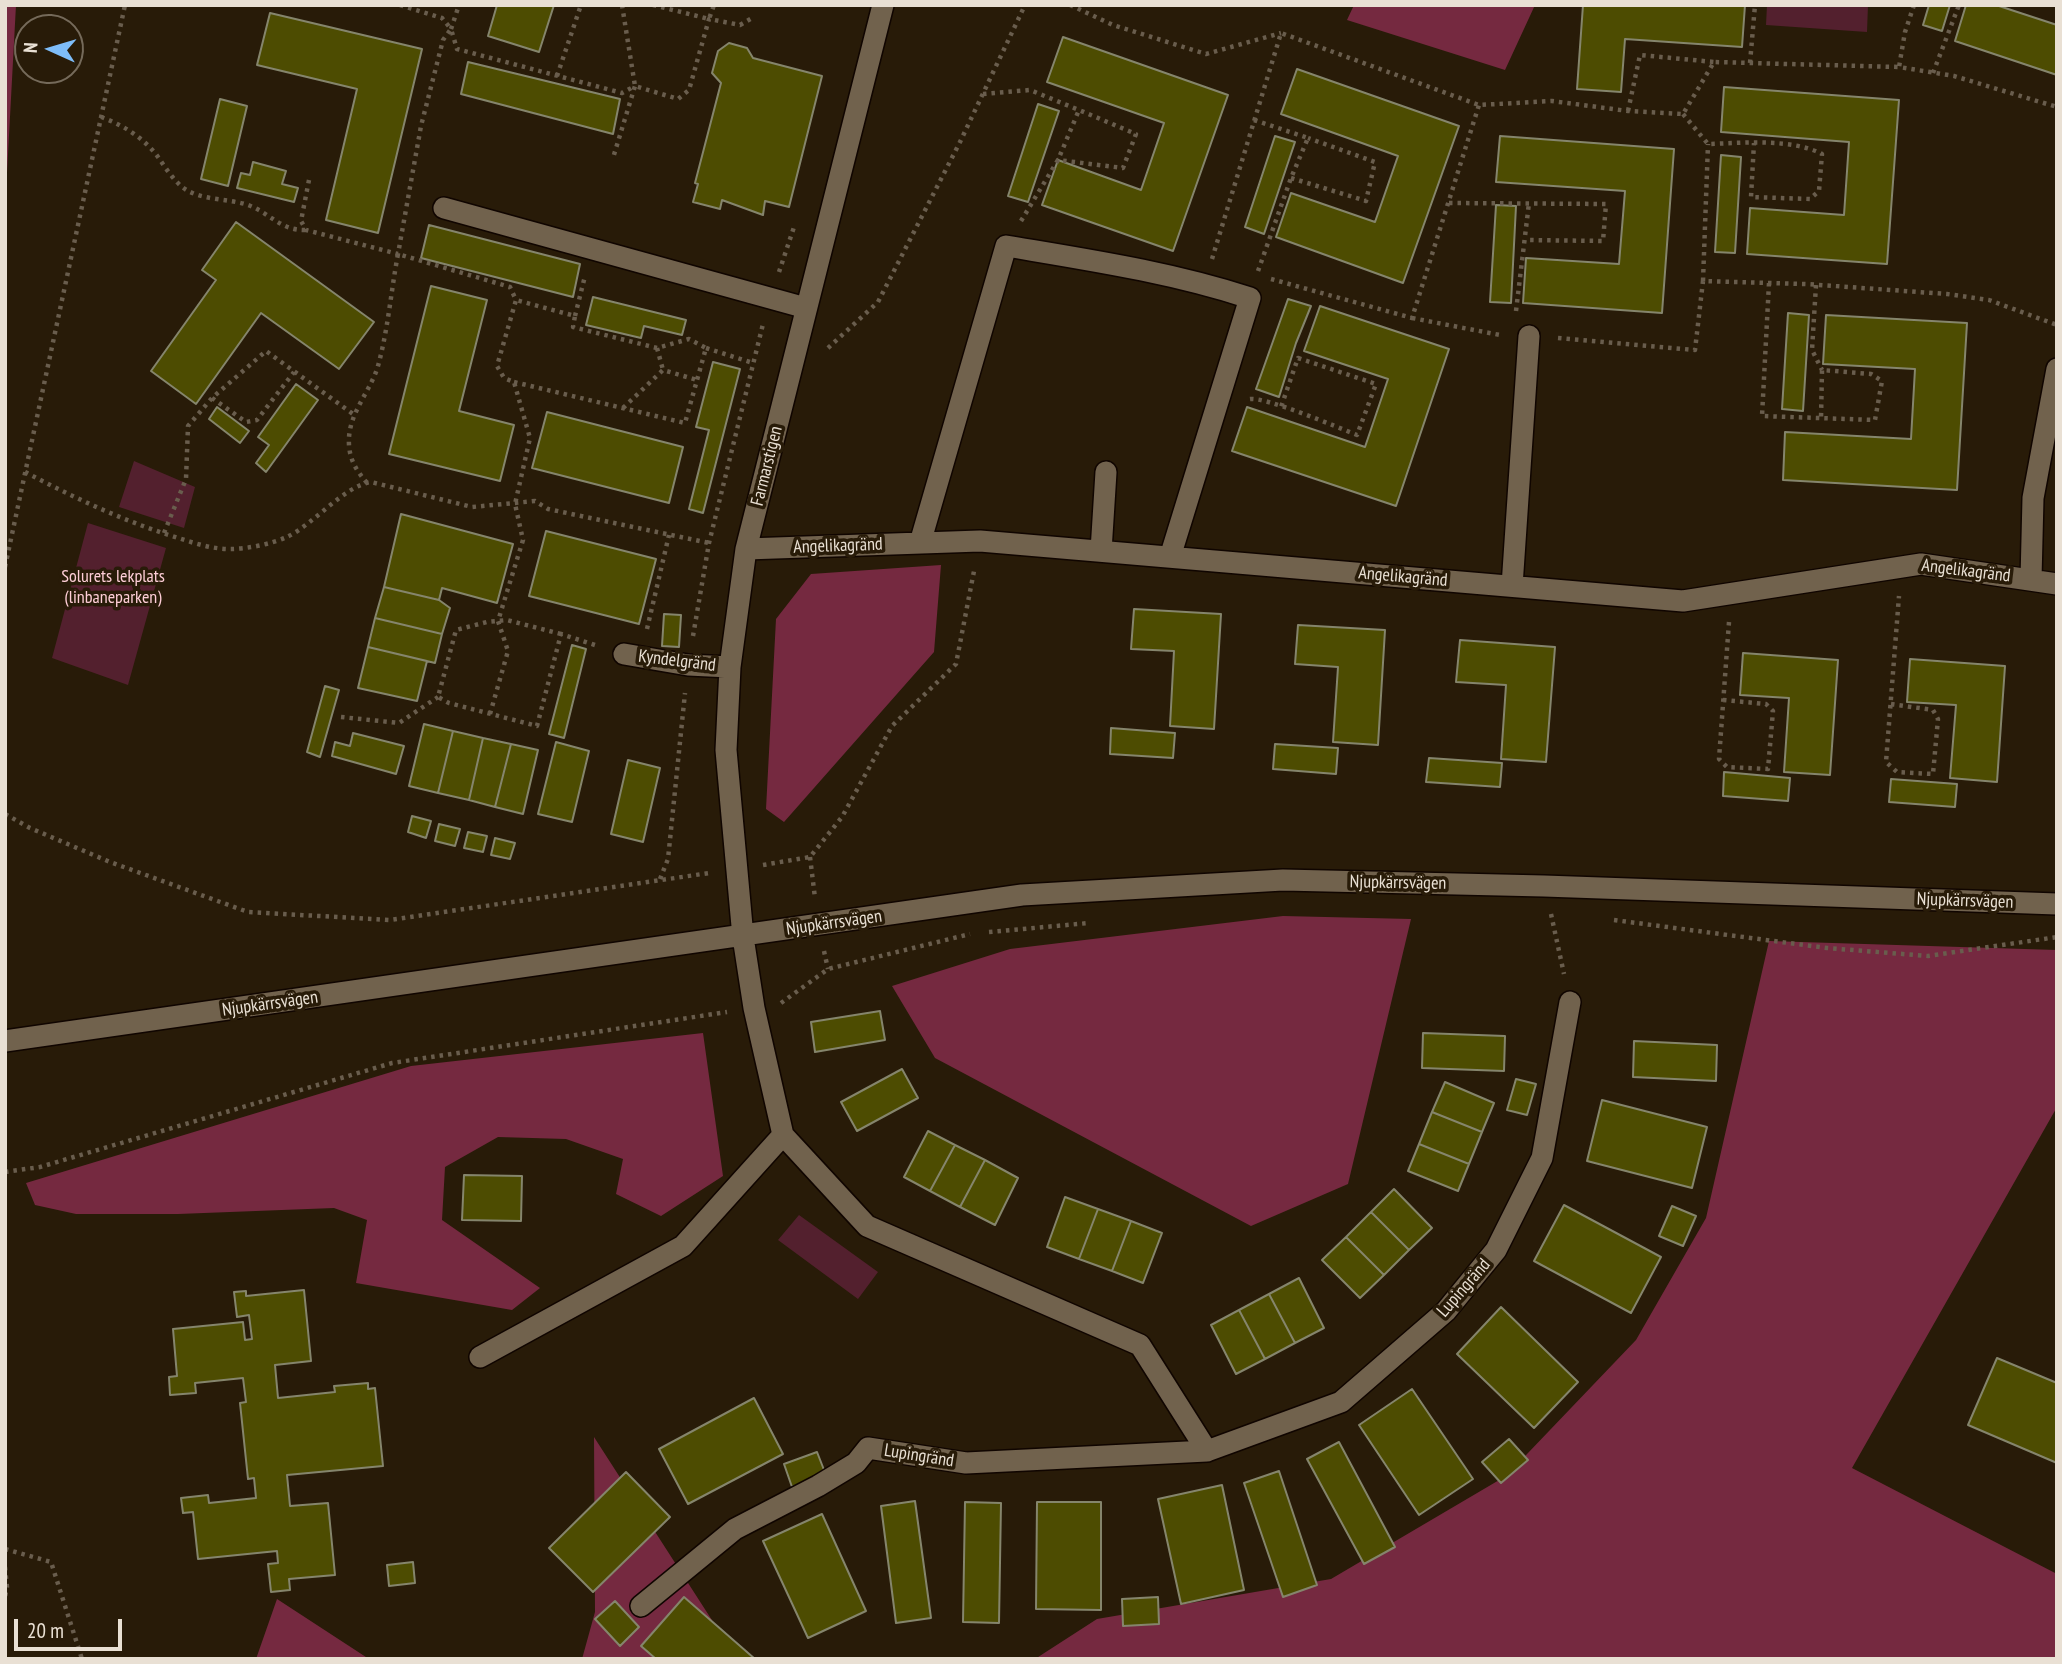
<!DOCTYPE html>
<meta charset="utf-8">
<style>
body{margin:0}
#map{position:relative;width:2062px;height:1664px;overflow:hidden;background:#281b08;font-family:"PT Sans Narrow",sans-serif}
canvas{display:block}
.frame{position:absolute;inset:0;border:7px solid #e9e0d4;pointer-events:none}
.north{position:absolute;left:14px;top:14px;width:70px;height:70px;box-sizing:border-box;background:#281b08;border:2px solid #756a5a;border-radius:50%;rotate:274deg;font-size:19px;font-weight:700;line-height:28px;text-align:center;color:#e9e0d4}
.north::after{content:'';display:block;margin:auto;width:24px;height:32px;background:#7ebdf9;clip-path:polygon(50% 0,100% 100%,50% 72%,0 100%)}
.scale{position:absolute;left:14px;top:1619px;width:108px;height:32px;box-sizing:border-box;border:4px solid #e9e0d4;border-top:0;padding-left:9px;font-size:21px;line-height:24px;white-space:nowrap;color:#e9e0d4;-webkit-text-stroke:5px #281b08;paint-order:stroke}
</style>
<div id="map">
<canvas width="2062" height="1664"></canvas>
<div class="frame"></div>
<div class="north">N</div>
<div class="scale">20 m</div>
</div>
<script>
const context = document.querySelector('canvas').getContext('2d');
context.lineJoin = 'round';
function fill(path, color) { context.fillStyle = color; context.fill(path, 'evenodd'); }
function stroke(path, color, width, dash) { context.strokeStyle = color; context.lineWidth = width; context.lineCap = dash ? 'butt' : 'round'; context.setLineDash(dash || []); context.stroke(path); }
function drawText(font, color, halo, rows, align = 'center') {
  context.font = font + ' "PT Sans Narrow",sans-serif'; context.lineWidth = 7; context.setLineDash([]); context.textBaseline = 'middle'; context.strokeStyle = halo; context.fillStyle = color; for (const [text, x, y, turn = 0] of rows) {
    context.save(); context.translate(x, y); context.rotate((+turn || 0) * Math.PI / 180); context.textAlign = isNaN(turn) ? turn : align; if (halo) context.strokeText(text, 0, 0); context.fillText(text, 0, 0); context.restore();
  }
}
fill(new Path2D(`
 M1767 5H1868L1867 32 1766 25Z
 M134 461 195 487 184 528 119 507Z
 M88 523 166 548 128 685 52 658Z
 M799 1215 878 1272 858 1299 778 1240Z`), '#53202e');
fill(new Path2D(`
 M5 5H16L5 210Z
 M1354 5H1535L1505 70 1347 20Z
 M941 565 934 652 784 822 766 809 776 619 811 574Z
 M1283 916 1411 919 1348 1184 1251 1226 935 1058 892 986 1010 949Z
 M1769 941 2057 950V1107L1852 1468 2057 1574V1659H1035L1097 1619 1331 1579 1506 1476 1636 1340 1706 1218Z
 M703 1033 723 1176 661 1216 616 1194 623 1159 566 1139 498 1137 445 1167 442 1220 540 1288 512 1310 356 1283 367 1220 334 1208 178 1214H76L35 1205 26 1183 411 1066Z
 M594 1437 737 1659H582L595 1612Z
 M277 1599 369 1659H256Z`), '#752940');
const building = new Path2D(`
 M497 5H554L539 52 488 36Z
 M1583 5H1745L1742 47 1625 39 1621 92 1577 89Z
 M1929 5H1950L1942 31 1923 25Z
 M1966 5H1996L2057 25V75L1955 41Z
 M270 13 422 49 378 233 326 220 357 89 257 65Z
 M1063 37 1228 95 1173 251 1042 205 1058 160 1141 190 1164 123 1047 82Z
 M729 43 747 48 753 58 822 76 789 207 765 201 763 215 722 200 720 209 693 202 698 184 695 183 721 83 712 73 718 51Z
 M468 62 620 99 613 134 461 94Z
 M1297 69 1459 126 1403 283 1276 237 1291 193 1375 222 1398 156 1281 114Z
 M1724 87 1899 100 1887 264 1747 254 1750 208 1844 215 1849 142 1721 132Z
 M220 99 247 106 228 186 201 179Z
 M1038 104 1059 111 1028 202 1008 196Z
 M1275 136 1295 142 1264 234 1245 227Z
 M1500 136 1674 149 1662 313 1523 303 1526 258 1619 264 1625 191 1496 182Z
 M1721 155 1741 157 1735 253 1715 252Z
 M253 162 286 171 282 184 298 188 294 202 237 188 241 173 250 175Z
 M1496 205 1516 206 1511 303 1490 302Z
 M236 222 374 322 339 369 261 313 196 404 151 371 216 280 202 270Z
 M429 225 580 264 573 297 421 258Z
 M431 286 487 300 459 411 514 425 500 481 389 454Z
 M593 297 686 320 682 335 644 326 641 338 586 325Z
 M1288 299 1311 306 1296 343 1279 397 1256 389Z
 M1320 306 1449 349 1396 506 1232 451 1247 407 1365 447 1388 379 1304 351Z
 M1788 313 1809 315 1803 411 1782 409Z
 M1826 315 1967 323 1957 490 1783 480 1785 432 1911 439 1915 369 1823 364Z
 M713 362 740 369 703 513 689 509 709 430 696 427Z
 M296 384 318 400 266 472 256 463 269 445 258 437Z
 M217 407 249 431 240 443 209 419Z
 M547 412 683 447 669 503 532 468Z
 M401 514 513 544 497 603 442 588 439 600 384 587Z
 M546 531 656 559 639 624 529 596Z
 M384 587 439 600 450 608 442 634 375 618Z
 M1134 609 1221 614 1214 729 1170 726 1174 651 1131 649Z
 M664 614 681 615 679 647 662 646Z
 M375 618 442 634 435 663 368 647Z
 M1298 625 1385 630 1378 745 1333 742 1338 667 1295 664Z
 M1460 640 1555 647 1546 762 1501 759 1506 685 1456 682Z
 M572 645 586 649 564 738 549 734Z
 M368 647 427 661 417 701 358 688Z
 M1743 653 1838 660 1830 775 1784 772 1789 698 1740 695Z
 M1910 659 2005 666 1997 782 1950 778 1956 705 1907 702Z
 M325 686 339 690 320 757 307 752Z
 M424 724 453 731 438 793 409 786Z
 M1111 728 1175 733 1173 758 1110 754Z
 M453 731 483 738 469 800 438 793Z
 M353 733 404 746 396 774 332 756 335 742 350 746Z
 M483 738 511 744 495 807 469 800Z
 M556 742 589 751 572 822 538 814Z
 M511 744 538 750 523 814 495 807Z
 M1275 744 1338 748 1336 774 1273 769Z
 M1429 758 1502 763 1500 787 1426 782Z
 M628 760 660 768 643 842 611 834Z
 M1724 772 1790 778 1788 801 1723 796Z
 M1891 779 1957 784 1955 807 1889 802Z
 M412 816 431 821 426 838 408 832Z
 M439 824 460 829 455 846 435 841Z
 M468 832 487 836 483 852 464 848Z
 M495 838 515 843 510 859 491 855Z
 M880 1011 885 1040 815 1052 811 1022Z
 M1423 1033 1505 1036 1504 1071 1422 1068Z
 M1634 1041 1717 1045 1716 1081 1633 1077Z
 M902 1069 918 1098 857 1131 841 1102Z
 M1516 1079 1536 1084 1527 1115 1507 1110Z
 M1445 1082 1494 1103 1482 1132 1432 1112Z
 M1602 1100 1707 1127 1692 1188 1587 1161Z
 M1432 1112 1482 1132 1469 1164 1419 1144Z
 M928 1131 955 1145 930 1191 904 1177Z
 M1419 1144 1469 1164 1458 1191 1408 1171Z
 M955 1145 985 1160 960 1207 930 1191Z
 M985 1160 1018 1178 995 1225 960 1207Z
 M464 1175 522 1176 521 1221 462 1220Z
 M1394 1189 1432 1228 1409 1250 1371 1212Z
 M1065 1197 1098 1209 1079 1259 1047 1247Z
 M1564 1205 1661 1257 1631 1313 1534 1261Z
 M1672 1206 1696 1216 1683 1246 1659 1236Z
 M1098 1209 1131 1221 1112 1271 1079 1259Z
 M1371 1212 1409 1250 1384 1275 1346 1237Z
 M1131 1221 1162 1233 1143 1283 1112 1271Z
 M1346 1237 1384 1275 1360 1298 1322 1260Z
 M1299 1278 1324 1328 1295 1343 1269 1294Z
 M304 1290 311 1361 275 1365 278 1398 335 1392 334 1386 368 1383V1389L375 1388 383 1466 287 1475 290 1506 328 1503 335 1575 289 1579 290 1590 271 1592 268 1564 278 1563 277 1551 198 1559 193 1512 183 1513 181 1498 208 1495 209 1503 256 1498 254 1478 248 1479 240 1403 246 1402 243 1378 195 1383 196 1393 170 1395 169 1377 177 1376 173 1329 243 1322 245 1340 252 1339 249 1315 237 1317 234 1292 246 1291V1296Z
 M1269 1294 1295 1343 1265 1359 1239 1310Z
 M1501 1307 1578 1382 1534 1428 1457 1354Z
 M1239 1310 1265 1359 1236 1374 1211 1325Z
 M1997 1358 2057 1383V1463L1968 1425Z
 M1412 1389 1473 1479 1419 1515 1359 1425Z
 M754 1398 783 1454 688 1504 659 1449Z
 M1509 1439 1528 1460 1501 1483 1482 1462Z
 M1339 1442 1395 1547 1364 1564 1307 1459Z
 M817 1452 826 1475 792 1487 784 1464Z
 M1279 1471 1317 1585 1283 1597 1244 1483Z
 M626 1472 670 1517 593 1592 549 1548Z
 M1222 1485 1244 1590 1181 1604 1158 1499Z
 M915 1501 931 1618 896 1623 881 1506Z
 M965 1502 1001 1503 999 1623 963 1622Z
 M1037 1502H1101V1610L1036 1609Z
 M822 1514 866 1611 808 1638 763 1541Z
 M413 1562 415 1583 389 1586 387 1565Z
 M684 1597 755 1659H656L641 1646Z
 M1158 1597 1159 1624 1123 1626 1122 1599Z
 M615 1601 639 1627 620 1646 595 1619Z`);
fill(building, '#4d4c01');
stroke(building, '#85856c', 2);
const minor = new Path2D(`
 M444 208 806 308
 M920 543 1006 246C1089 260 1170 272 1250 298L1170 557
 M746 549 980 541 1683 601 1921 564 2057 584
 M1101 551 1106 472
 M2031 579 2033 498 2057 369
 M1512 586 1529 336
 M624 654 688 665 730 667
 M5 1041 1022 895 1283 880 1544 886 2057 904
 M783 1135 867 1226 1140 1345 1207 1451
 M480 1357 683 1246 783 1135 754 1008 743 937 726 750 730 667 746 549 883 5
 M641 1606 735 1529 818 1486 856 1463 868 1448 966 1463 1207 1451 1341 1402 1446 1311 1496 1250 1542 1158 1570 1002`);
stroke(minor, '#100500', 24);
stroke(new Path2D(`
 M400 5 442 18 451 29
 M622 5 635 86 678 99 689 90 709 19 740 25 754 17
 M653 5 709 19 714 5
 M1070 5 1113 25 1206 54 1281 33
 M1914 5 1905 32 1899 67 1954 76 2057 107
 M451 29 459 5
 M1750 63 1755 5
 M1933 73 1959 5
 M557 76 581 5
 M983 94 1030 90 1079 110
 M1628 111 1640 55 1714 62
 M1683 114 1708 144C1742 143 1791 138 1822 154L1819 191 1810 199 1751 197 1754 143
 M101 117C123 125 144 138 158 157 165 167 172 178 181 186 198 201 228 198 248 205 270 213 281 231 306 230
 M1254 120 1308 138 1291 178 1258 271
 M1291 178 1366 201 1375 162 1308 138
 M309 180 301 221 306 230 398 254 421 126 443 40 451 29 457 49 622 93 635 86 613 158
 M1449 203 1606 204 1603 241 1526 240
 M1021 221 1058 160 1123 168 1136 134 1079 110 1058 160
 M1212 259 1281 33 1479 105 1552 101 1628 111 1683 114 1714 62 1899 67
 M779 272 795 224
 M1271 279 1412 318 1479 105
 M1703 281 1708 144
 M1769 283 1762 416 1875 420 1882 381 1871 374 1822 370 1821 419
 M1816 285 1812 350 1822 370
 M1516 311 1529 203
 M575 316 585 276
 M1412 318 1500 335
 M1558 338 1695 350 1703 281 1806 284 1947 294 1989 300 2057 325
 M657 348 663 370
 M706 348 753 363
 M828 348 878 302 960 142 1025 5
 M514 382 685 423 706 348 689 339 657 348 573 327 575 316 516 300
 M212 398 246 422 257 420 294 372
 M1250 399C1266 397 1337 427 1357 435L1376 384 1298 358 1281 407
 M623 408 663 370 697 380
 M25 472C73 497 121 520 172 536 191 542 210 549 230 549 247 549 271 544 287 537 314 524 344 486 371 482L472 507 535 501 548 509 709 543
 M367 483C357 471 350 461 349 445 347 414 370 393 378 366 388 330 391 291 398 254L510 287 516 300 497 366 504 378 514 382 530 438 515 504 523 540 498 621 508 651 490 714
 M164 533 186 479 188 426 212 398 266 351 353 414
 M5 567 125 5
 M647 629 669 535
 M561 634 507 620 487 622 456 630 438 697 449 703 537 726 561 634 598 646
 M693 636 709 543 763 324
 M1723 700 1766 704 1773 711 1768 769 1727 767 1719 759 1729 622
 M1891 704 1933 710 1938 719 1933 774 1897 772 1886 762 1899 596
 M341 717 399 723 438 697
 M5 814 30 828 110 862 248 912 390 920 709 873
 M810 857 815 898
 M763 865 810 857 842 817 892 726 956 664 974 571
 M660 879 668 859 685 693
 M1551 914 1564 974
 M1614 920 1827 948 1928 956 2057 937
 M989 932 1089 923
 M824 951 828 969
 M781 1003 828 969 970 934
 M5 1172 40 1167 392 1063 727 1012
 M5 1549 51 1562 82 1659
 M5 1567 7 1587 5 1597`), '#695d4d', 4.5, [3.5, 5]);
stroke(minor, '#71624d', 21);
drawText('18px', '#e9e0d4', '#281b08', [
 ["Farmarstigen",767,466,-76],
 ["Angelikagränd",838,546,-2],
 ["Angelikagränd",1966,571,7],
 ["Angelikagränd",1403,577,5],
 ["Kyndelgränd",677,661,7],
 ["Njupkärrsvägen",1398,883,1],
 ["Njupkärrsvägen",1965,901,2],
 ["Njupkärrsvägen",834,923,-8],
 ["Njupkärrsvägen",270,1004,-8],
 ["Lupingränd",1464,1288,-49],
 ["Lupingränd",919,1456,9]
]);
drawText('18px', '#feced7', '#281b08', [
 ["Solurets lekplats",113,577],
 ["(linbaneparken)",113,598]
]);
</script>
